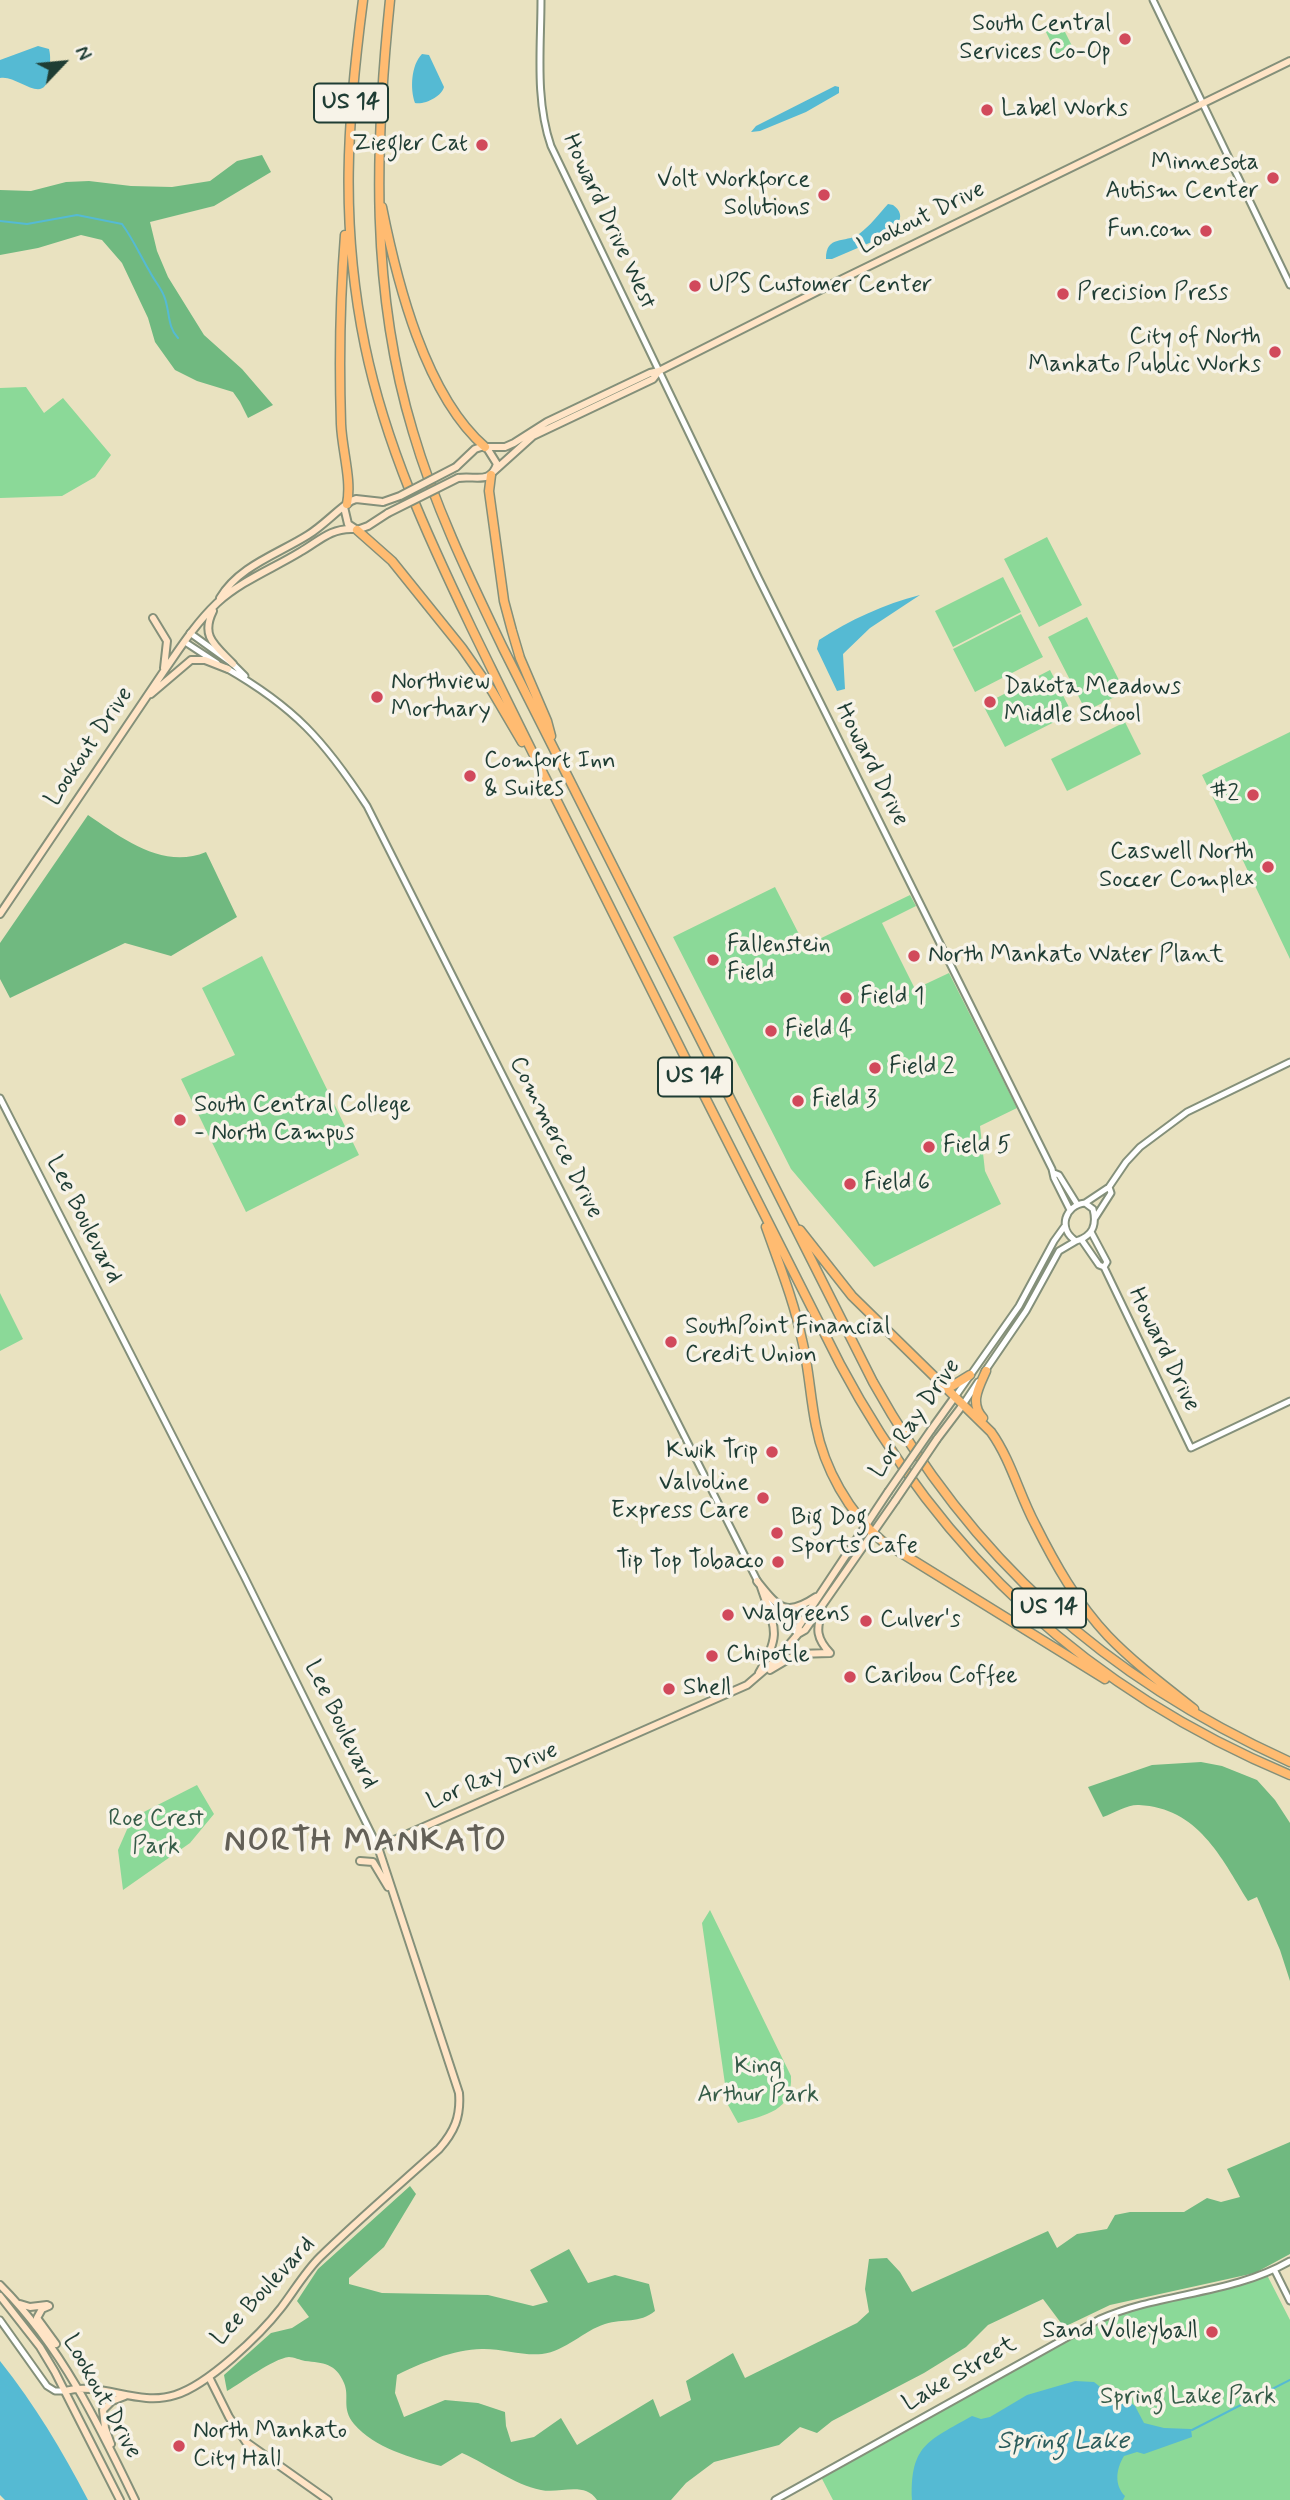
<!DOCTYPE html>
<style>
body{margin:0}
#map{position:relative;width:1290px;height:2500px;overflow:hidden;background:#e9e2c0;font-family:Mynerve,sans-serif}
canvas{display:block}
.north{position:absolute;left:28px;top:28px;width:70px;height:70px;-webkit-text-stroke:5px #f7f3e8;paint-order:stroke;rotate:64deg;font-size:19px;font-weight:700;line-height:28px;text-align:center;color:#1f3d34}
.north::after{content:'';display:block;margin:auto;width:24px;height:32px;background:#1f3d34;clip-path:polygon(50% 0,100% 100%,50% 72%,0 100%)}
</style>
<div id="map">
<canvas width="1290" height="2500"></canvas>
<div class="north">N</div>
</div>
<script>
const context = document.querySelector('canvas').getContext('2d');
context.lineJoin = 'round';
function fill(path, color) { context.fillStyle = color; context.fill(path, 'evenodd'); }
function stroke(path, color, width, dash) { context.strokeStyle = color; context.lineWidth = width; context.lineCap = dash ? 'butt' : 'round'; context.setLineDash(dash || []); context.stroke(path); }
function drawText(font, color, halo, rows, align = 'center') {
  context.font = font + ' Mynerve,sans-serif'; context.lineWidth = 7; context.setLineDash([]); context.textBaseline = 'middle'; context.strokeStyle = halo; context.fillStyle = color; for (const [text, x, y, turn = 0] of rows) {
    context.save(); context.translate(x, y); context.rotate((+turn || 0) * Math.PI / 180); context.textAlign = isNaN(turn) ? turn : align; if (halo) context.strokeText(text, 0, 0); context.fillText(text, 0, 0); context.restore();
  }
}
fill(new Path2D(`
 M1060 22 1076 54 1060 61 1045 30Z
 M26 387 44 413 63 398 111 455 95 477 62 496 0 498V388Z
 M1047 537 1082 605 1039 627 1004 559Z
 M1003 577 1021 612 953 647 935 611Z
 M1021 614 1043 657 975 692 953 649Z
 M1087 617 1125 692 1086 711 1048 637Z
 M1050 670 1072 713 1005 747 983 705Z
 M1125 722 1141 754 1067 791 1051 759Z
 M1290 732V959L1202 775Z
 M775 887 805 946 910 895 916 906 882 923 915 989 949 973 1017 1108 980 1126 985 1171 1001 1204 874 1267 791 1169 673 937Z
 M262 956 359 1155 246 1212 181 1079 235 1055 202 988Z
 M0 1293 23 1339 0 1351Z
 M197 1785 214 1814 190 1843 123 1890 118 1850 132 1818Z
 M710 1910 791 2076C793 2111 766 2115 738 2123L728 2105 702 1923Z
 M1266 2273 1290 2320V2500H833L820 2475 1100 2319Z`), '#8bd998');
fill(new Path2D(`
 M262 155 271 172 214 206 150 222 157 251 168 277 204 335 242 369 273 405 248 418 240 402 233 392 197 381 175 370 155 342 148 318 122 263 102 240 81 235 38 248 0 255V190L31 191 66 182 89 181 131 186 172 187 210 181 237 161Z
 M88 815C122 838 163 870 206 852L237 917 171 956 125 943 10 998 0 979V943Z
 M1201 1762 1222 1766 1257 1780 1275 1800 1290 1823V1981L1280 1950 1257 1897 1248 1901C1221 1857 1198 1808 1139 1805 1129 1804 1114 1813 1103 1817L1088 1787 1152 1765Z
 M1290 2142V2254L1255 2273 1110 2305 1064 2327 1043 2299 988 2325 966 2347 924 2373 832 2421 817 2433 800 2427 779 2445 714 2462 686 2483 671 2500H597C584 2481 560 2494 541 2490 513 2484 489 2465 462 2453L441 2466C412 2458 374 2448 354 2424 341 2408 350 2397 344 2383 336 2363 323 2363 305 2361 300 2360 294 2357 289 2357 272 2359 243 2382 227 2391L224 2375 271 2333 292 2328 309 2317 297 2301 318 2269 410 2186 416 2194 384 2247 349 2278V2284L382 2293 488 2295 533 2306 548 2302 530 2270 569 2249 588 2283 615 2275 649 2284 655 2311C639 2324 624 2318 605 2324 583 2331 566 2351 542 2354 524 2356 503 2349 484 2349 457 2348 421 2363 397 2375L395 2393 404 2417 445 2400 478 2403 505 2412 506 2426 511 2442 534 2437 561 2418 577 2445 653 2399 660 2417 691 2400 686 2381 733 2353 745 2378 857 2323 869 2312 865 2289 869 2259 887 2258 900 2272 912 2292 1048 2231 1057 2248 1077 2234 1107 2229 1115 2215 1130 2212H1184L1207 2198 1221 2202 1240 2197 1227 2169Z`), '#70b980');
fill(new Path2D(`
 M38 46 49 49C51 57 50 64 49 72 46 109 18 74 0 78V60Z
 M422 54 429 55 444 87C442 96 425 105 415 103 410 89 411 65 422 54Z
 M835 86 839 87V93L806 112 760 131 751 132 756 126Z
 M888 204 893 205C900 210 903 217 897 224L874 241 832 259H826C826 234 845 244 859 234 870 226 879 214 888 204Z
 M920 595 870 628 843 654 845 689 837 691 817 649 819 640C850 620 884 604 920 595Z
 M0 2361C35 2405 62 2450 88 2500H5L0 2495Z
 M1075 2381 1094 2382 1113 2397 1126 2399 1135 2406 1144 2423 1164 2428 1191 2429 1192 2437 1144 2454 1137 2452 1124 2456C1116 2469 1114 2485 1125 2496L1123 2500H912C910 2445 928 2441 972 2416L981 2419 990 2417 1027 2395Z`), '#55bad3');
stroke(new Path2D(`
 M0 221 27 224 77 215 122 224C133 239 140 255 150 272 154 280 161 288 164 296 170 310 167 327 178 338
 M1192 2430 1290 2380`), '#55bad3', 2);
const tertiary = new Path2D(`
 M541 0C541 48 535 100 551 146L758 577 1052 1169 1054 1178 1070 1210
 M1153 0 1290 285
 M190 633 233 664 245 676
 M185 642 217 663
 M226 668C294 707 324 740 367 806L759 1584
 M0 1098 244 1576 378 1847
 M1054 1173 1059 1175 1077 1204
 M1085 1203 1109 1187 1126 1162 1140 1147 1187 1112 1290 1062
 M1085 1203 1093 1209C1097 1225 1093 1236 1076 1241 1057 1229 1065 1205 1085 1203Z
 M1095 1218 1111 1193 1109 1187
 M1091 1232 1107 1262 1104 1267
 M1081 1239 1099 1265 1104 1267 1191 1448 1290 1401
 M985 1371 1026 1311 1059 1251 1076 1241
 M955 1397 1019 1306 1054 1241 1064 1227
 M962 1406 978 1382
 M768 1602 778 1615 798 1634
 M1274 2269 1290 2301
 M0 2320 47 2386 55 2391H65
 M775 2500 1100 2319C1162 2292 1231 2295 1290 2261`);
const secondary = new Path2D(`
 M456 467 475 449 481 447H505L514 443 547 422 650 373 659 371 826 287 1290 61
 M493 472 533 436 653 379 659 371
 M458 478C475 475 490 485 497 464L487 448
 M344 507 348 524 357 530 368 526 388 513
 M220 598C239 566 278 554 308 535 324 525 336 511 351 501L356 499 383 502
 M213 611C200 637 216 646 233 664
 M153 618 167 641 164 668
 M151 694 191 660H205L228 669
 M0 914 164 671C180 648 196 623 217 603 241 581 272 569 300 552 318 542 330 528 353 529
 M931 1430 954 1398
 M937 1439 962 1406
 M757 1581C778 1607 785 1618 816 1597
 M823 1611C815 1629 817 1639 830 1653
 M798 1634 799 1626 888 1492
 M770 1670 797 1654 830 1653
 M759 1673C782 1633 775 1629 761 1587
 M360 1861 373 1862 388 1887
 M0 2285C61 2346 98 2423 135 2500
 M0 2296 40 2347 55 2372 120 2500
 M20 2304 30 2307 47 2305
 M49 2306 42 2309 37 2318 56 2344
 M209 2377 229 2417 246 2442 328 2500
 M65 2391C101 2381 138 2407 175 2395 208 2385 260 2335 281 2308 294 2291 305 2272 320 2257 358 2220 399 2185 439 2149 454 2132 461 2117 459 2093L378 1847 747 1685 776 1660 798 1634 805 1630 895 1501
 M111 2444 105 2428 103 2410 112 2401 125 2396`);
const motorway = new Path2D(`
 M363 0C347 122 340 224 365 346 386 447 428 537 472 629 498 682 524 736 551 789 646 981 743 1173 840 1364 942 1556 1089 1691 1290 1775
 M390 0C375 146 370 290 413 432 435 507 469 577 503 648L873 1382C972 1560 1105 1678 1290 1762
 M382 207C397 282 425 395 485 447
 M345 235C340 298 339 361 341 424 342 450 352 480 347 504
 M491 475 489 491 504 601 512 631 520 658 547 721 551 736
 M357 530 392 561 462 648 492 691 522 742
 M766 1227C779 1264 794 1301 802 1340 809 1368 810 1397 816 1426 824 1468 849 1513 882 1541L1105 1679
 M800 1230 852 1296 991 1432C1011 1460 1019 1494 1035 1524 1055 1564 1077 1603 1108 1636 1134 1663 1165 1686 1194 1709
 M941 1385 952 1386 970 1375
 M983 1418C969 1403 979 1387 986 1371`);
stroke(tertiary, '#84907a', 9);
stroke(secondary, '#84907a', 10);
stroke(motorway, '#84907a', 11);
stroke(tertiary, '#fff', 5);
stroke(secondary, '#ffe4c6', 6);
stroke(motorway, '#ffbb71', 8);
const secondaryBridge = new Path2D(`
 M383 502 400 496 456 467
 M388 513 458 478
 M888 1492 931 1430
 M895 1501 937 1439`);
stroke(secondaryBridge, '#84907a', 10, []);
stroke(secondaryBridge, '#ffe4c6', 6);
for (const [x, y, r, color] of [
 [1125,39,7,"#d1495b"],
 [987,110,7,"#d1495b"],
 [482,145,7,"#d1495b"],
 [1273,178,7,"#d1495b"],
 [824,195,7,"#d1495b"],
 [1206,231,7,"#d1495b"],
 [695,286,7,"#d1495b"],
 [1063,294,7,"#d1495b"],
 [1275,352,7,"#d1495b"],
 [377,697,7,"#d1495b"],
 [990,702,7,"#d1495b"],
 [470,776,7,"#d1495b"],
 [1253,795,7,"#d1495b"],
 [1268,867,7,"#d1495b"],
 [914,956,7,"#d1495b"],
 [713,960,7,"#d1495b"],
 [846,998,7,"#d1495b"],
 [771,1031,7,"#d1495b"],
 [875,1068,7,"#d1495b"],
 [798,1101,7,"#d1495b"],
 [180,1120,7,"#d1495b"],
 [929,1147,7,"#d1495b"],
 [850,1184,7,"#d1495b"],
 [671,1342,7,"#d1495b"],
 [772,1452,7,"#d1495b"],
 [763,1498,7,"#d1495b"],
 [777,1533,7,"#d1495b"],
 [778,1562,7,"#d1495b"],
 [728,1615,7,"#d1495b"],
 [866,1621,7,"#d1495b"],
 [712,1656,7,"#d1495b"],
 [850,1677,7,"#d1495b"],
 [669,1689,7,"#d1495b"],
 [1212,2332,7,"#d1495b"],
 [179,2446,7,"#d1495b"]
]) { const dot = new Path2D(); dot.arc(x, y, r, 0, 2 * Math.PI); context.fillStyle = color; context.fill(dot); stroke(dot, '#f7f3e8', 2.5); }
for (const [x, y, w] of [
 [351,103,74],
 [695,1077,74],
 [1049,1608,74]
]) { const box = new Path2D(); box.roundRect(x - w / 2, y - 19.5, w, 39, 5); context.fillStyle = '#f7f3e8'; context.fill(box); stroke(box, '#1f3d34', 2); }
drawText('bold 23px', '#1f3d34', null, [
 ["US 14",351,103],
 ["US 14",695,1077],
 ["US 14",1049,1608]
]);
drawText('24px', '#1f3d34', '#f7f3e8', [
 ["South Central",1111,25,"right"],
 ["Services Co-Op",1111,53,"right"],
 ["Label Works",1001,110],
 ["Ziegler Cat",468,145,"right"],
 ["Minnesota",1259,164,"right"],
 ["Autism Center",1259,192,"right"],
 ["Volt Workforce",810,181,"right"],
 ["Solutions",810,209,"right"],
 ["Fun.com",1192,231,"right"],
 ["UPS Customer Center",709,286],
 ["Precision Press",1077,294],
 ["City of North",1261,338,"right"],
 ["Mankato Public Works",1261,366,"right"],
 ["Northview",391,683],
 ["Mortuary",391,711],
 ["Dakota Meadows",1004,688],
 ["Middle School",1004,716],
 ["Comfort Inn",484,762],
 ["& Suites",484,790],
 ["#2",1239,795,"right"],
 ["Caswell North",1254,853,"right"],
 ["Soccer Complex",1254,881,"right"],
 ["Fallenstein",727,946],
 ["Field",727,974],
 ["North Mankato Water Plant",928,956],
 ["Field 1",860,998],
 ["Field 4",785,1031],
 ["Field 2",889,1068],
 ["Field 3",812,1101],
 ["South Central College",194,1106],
 ["- North Campus",194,1134],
 ["Field 5",943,1147],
 ["Field 6",864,1184],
 ["SouthPoint Financial",685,1328],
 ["Credit Union",685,1356],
 ["Kwik Trip",758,1452,"right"],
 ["Valvoline",749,1484,"right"],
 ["Express Care",749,1512,"right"],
 ["Big Dog",791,1519],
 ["Sports Cafe",791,1547],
 ["Tip Top Tobacco",764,1562,"right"],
 ["Walgreens",742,1615],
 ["Culver's",880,1621],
 ["Chipotle",726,1656],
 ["Caribou Coffee",864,1677],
 ["Shell",683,1689],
 ["Sand Volleyball",1198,2332,"right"],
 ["North Mankato",193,2432],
 ["City Hall",193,2460]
], 'left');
drawText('24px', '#1f3d34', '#f7f3e8', [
 ["Lookout Drive",922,219,-26],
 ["Howard Drive West",608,222,65],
 ["Lookout Drive",90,747,-56],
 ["Howard Drive",871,765,63],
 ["Commerce Drive",555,1138,63],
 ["Lee Boulevard",83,1220,63],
 ["Howard Drive",1163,1350,64],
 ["Lor Ray Drive",916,1419,-55],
 ["Lee Boulevard",340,1725,64],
 ["Lor Ray Drive",493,1777,-23],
 ["Lee Boulevard",264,2292,-47],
 ["Lake Street",960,2375,-30],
 ["Lookout Drive",101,2397,61]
]);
drawText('24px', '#355c48', '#f7f3e8', [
 ["Roe Crest",156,1820],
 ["Park",156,1848],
 ["King",758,2068],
 ["Arthur Park",758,2096],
 ["Spring Lake Park",1188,2398]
]);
drawText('italic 26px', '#2c5c5c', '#f7f3e8', [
 ["Spring Lake",1063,2443]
]);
context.letterSpacing = '2px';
drawText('bold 32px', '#636057', '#f7f3e8', [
 ["NORTH MANKATO",366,1843]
]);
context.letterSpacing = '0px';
</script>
